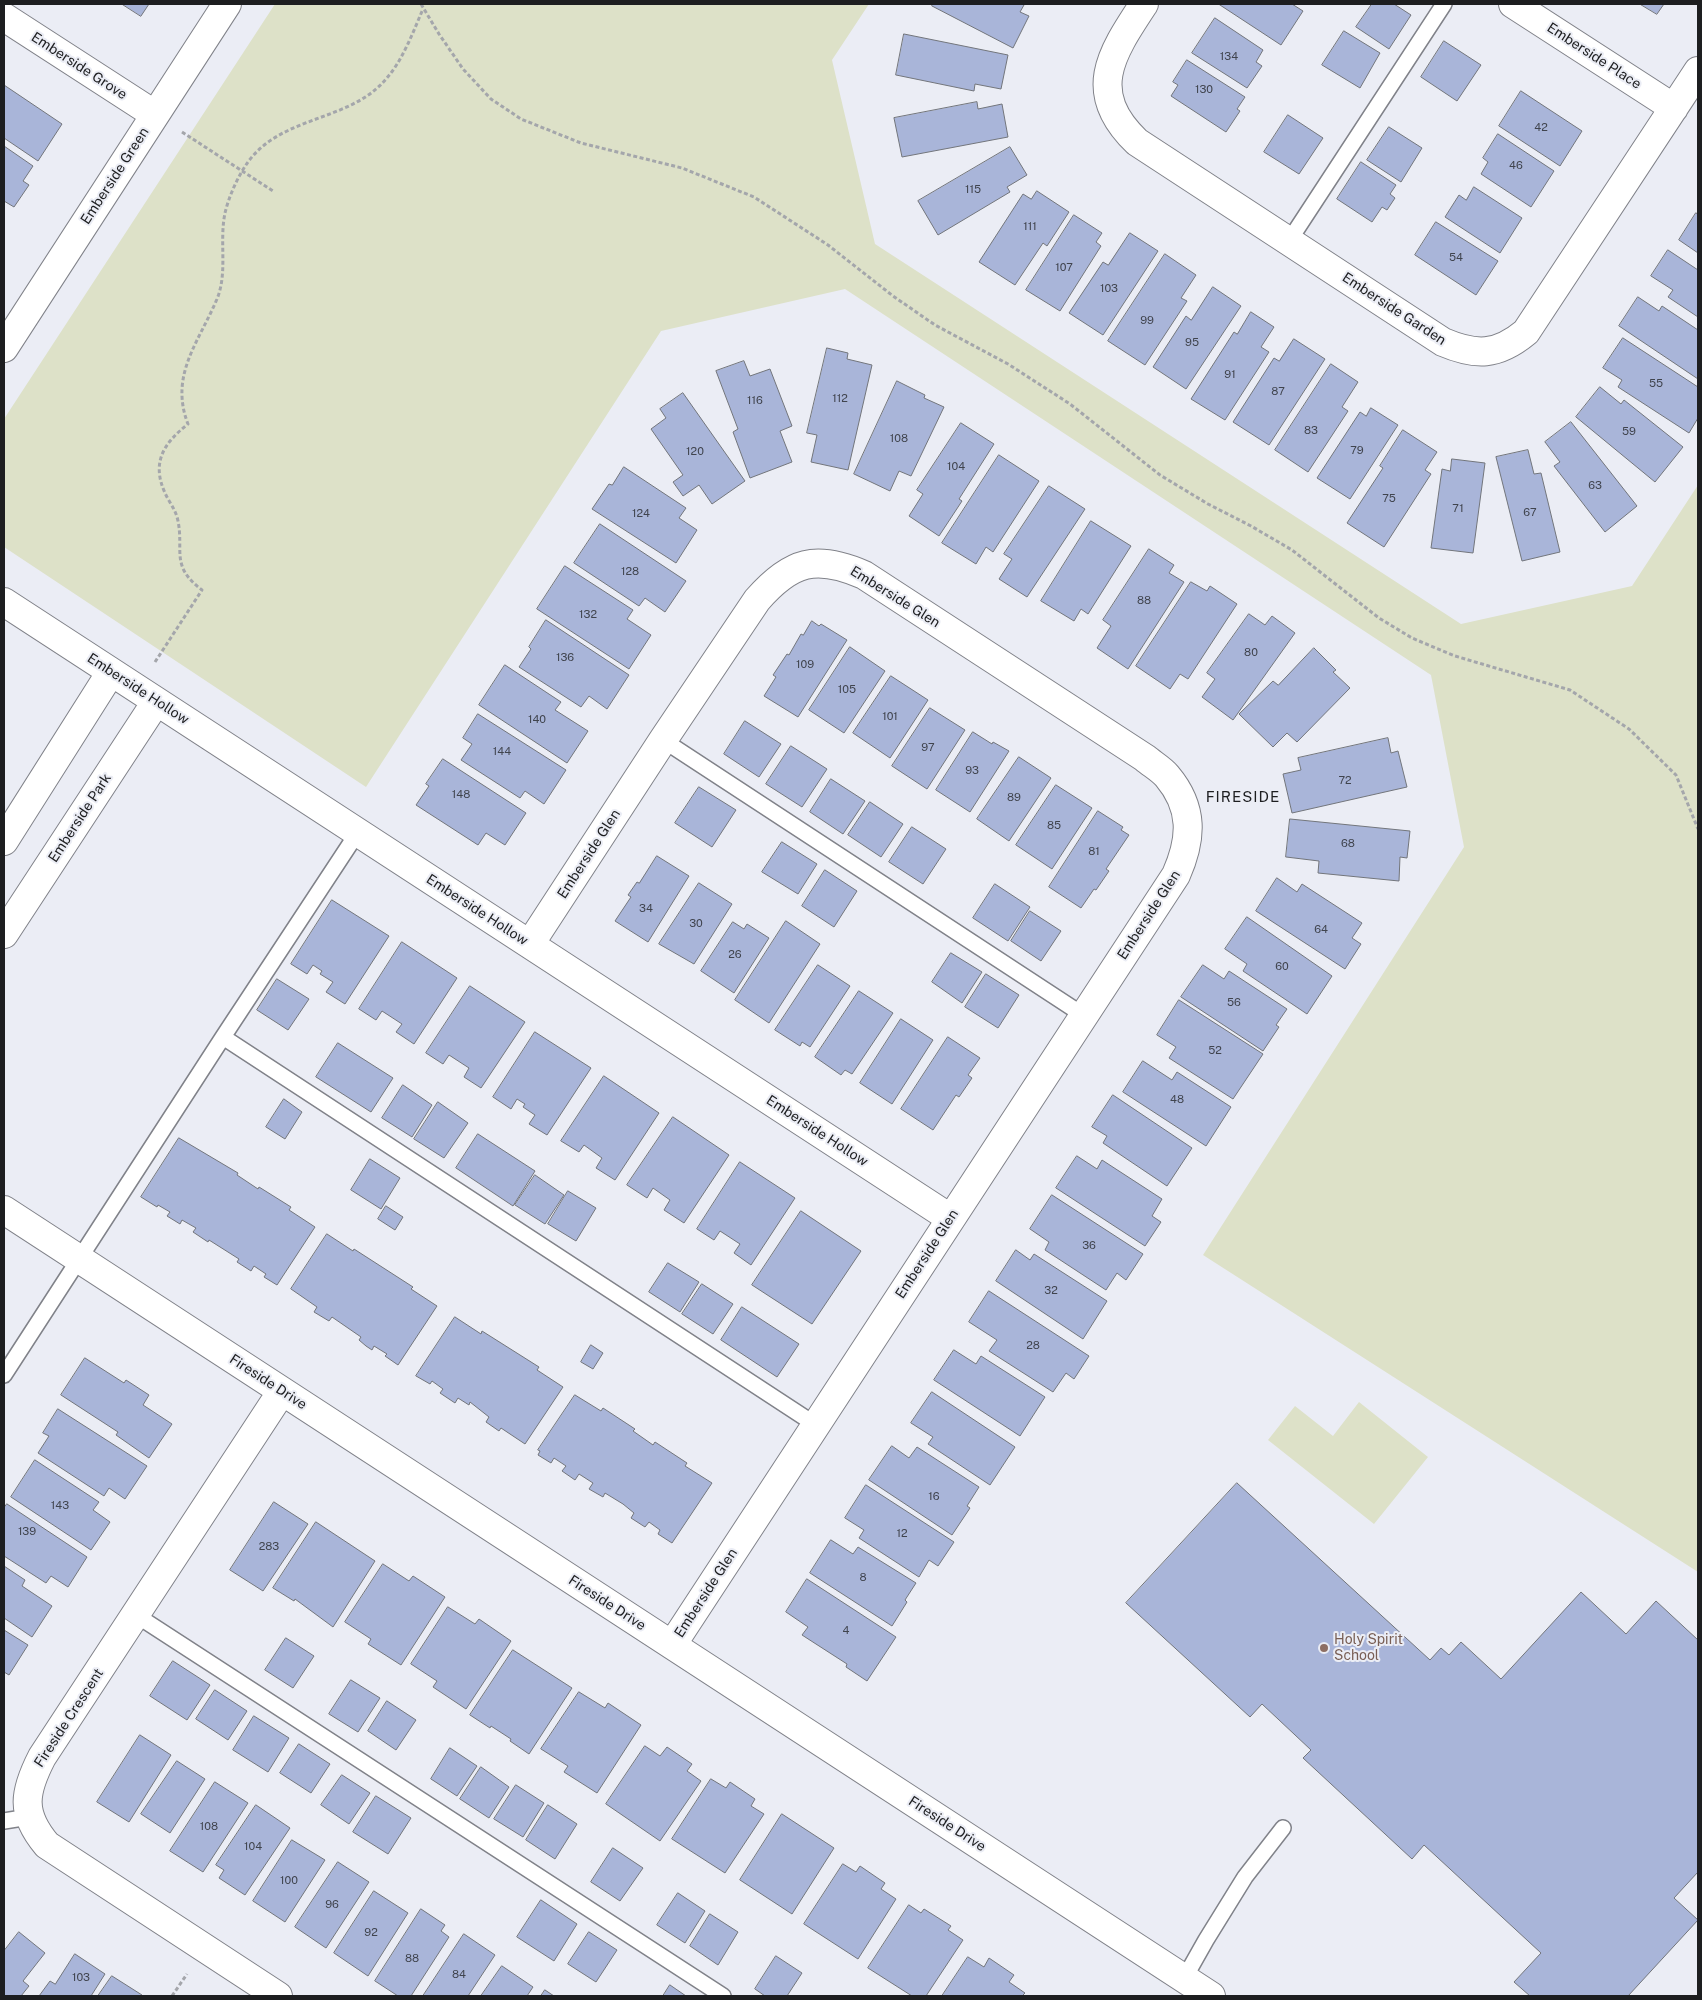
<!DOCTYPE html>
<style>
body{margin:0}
#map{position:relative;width:1702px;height:2000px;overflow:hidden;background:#ebedf5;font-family:"Public Sans",sans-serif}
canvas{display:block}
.frame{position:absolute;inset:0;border:5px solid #1d1e20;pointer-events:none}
</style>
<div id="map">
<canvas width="1702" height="2000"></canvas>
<div class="frame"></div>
</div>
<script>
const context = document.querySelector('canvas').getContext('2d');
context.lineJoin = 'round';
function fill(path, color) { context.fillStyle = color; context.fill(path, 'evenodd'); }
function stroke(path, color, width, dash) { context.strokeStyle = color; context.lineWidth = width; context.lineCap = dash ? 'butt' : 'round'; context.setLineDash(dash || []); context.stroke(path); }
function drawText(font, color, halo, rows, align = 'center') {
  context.font = font + ' "Public Sans",sans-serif'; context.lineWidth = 4; context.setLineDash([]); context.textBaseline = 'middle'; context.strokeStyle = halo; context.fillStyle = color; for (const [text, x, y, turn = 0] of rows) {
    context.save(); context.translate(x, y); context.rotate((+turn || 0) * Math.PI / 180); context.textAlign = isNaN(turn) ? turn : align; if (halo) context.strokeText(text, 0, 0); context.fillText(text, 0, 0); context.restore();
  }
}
fill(new Path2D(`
 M275 4H869L832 60 875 244 1461 624 1632 586 1698 485V1572L1203 1255 1464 847 1431 675 845 289 661 331 366 787 4 547V419Z
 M1359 1402 1428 1457 1374 1524 1268 1440 1295 1406 1333 1436Z`), '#dde1c8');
const building = new Path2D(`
 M122 4H149L141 16Z
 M933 4H1021L1024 5 1020 12 1029 16 1013 48 932 6Z
 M1221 4H1292L1303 11 1281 45 1220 5Z
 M1372 4H1394L1411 15 1389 49 1356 27Z
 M1640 4H1664L1657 14Z
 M1215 18 1263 50 1256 62 1262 66 1247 88 1192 53Z
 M1344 31 1380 53 1360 88 1322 65Z
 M904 34 1008 55 1001 89 975 84 974 91 896 75Z
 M1444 41 1481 65 1457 101 1421 77Z
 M1187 60 1245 97 1237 109 1240 111 1226 132 1171 96 1178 85 1173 82Z
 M4 85 62 124 38 161 4 138Z
 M1521 91 1582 131 1560 166 1499 126Z
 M977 102 978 109 1002 104 1008 137 902 157 894 118Z
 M1288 115 1323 138 1299 174 1264 152Z
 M1389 127 1422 148 1401 182 1367 160Z
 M1498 134 1554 171 1531 207 1481 174 1488 162 1483 158Z
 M4 146 33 166 23 181 29 185 14 207 4 201Z
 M1010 147 1027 175 1007 187 1010 192 938 235 918 201Z
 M1361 162 1396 185 1390 194 1395 198 1387 210 1382 207 1372 222 1337 199Z
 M1474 187 1522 218 1500 253 1445 217 1459 195 1466 200Z
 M1037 191 1069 212 1047 246 1043 243 1015 285 979 262 1023 194 1031 199Z
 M1696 213 1698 214V253L1679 240Z
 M1074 215 1102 233 1096 242 1101 246 1060 311 1026 290Z
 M1436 222 1498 261 1476 295 1415 255Z
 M1130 233 1158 251 1103 335 1069 313 1103 262 1108 265Z
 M1668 250 1698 270V317L1668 297 1673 290 1651 276Z
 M1165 254 1196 275 1181 298 1187 301 1145 365 1108 341Z
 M1213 287 1241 306 1186 389 1153 367 1186 316 1191 320Z
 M1638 297 1659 311 1662 306 1698 330V379L1619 326Z
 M1251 312 1274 327 1261 347 1269 352 1225 420 1191 399 1234 332 1237 334Z
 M1623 338 1698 387V418L1689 433 1618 387 1622 380 1603 368Z
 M1294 339 1325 359 1269 445 1233 422 1274 358 1279 361Z
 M827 348 848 353 847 359 872 365 848 470 811 462 817 435 807 433Z
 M744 361 750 376 770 369 792 426 780 431 792 462 750 478 733 432 738 429 716 371Z
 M1331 364 1358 382 1342 407 1348 411 1308 472 1275 450Z
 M897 381 925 395 924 398 944 407 911 476 899 471 890 491 854 474Z
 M1600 387 1621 404 1624 400 1683 447 1655 482 1576 417Z
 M683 393 745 481 712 504 699 485 683 496 673 482 683 475 651 429 666 418 660 409Z
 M1371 408 1398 425 1350 499 1317 478 1360 412 1366 416Z
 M1571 422 1637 506 1605 532 1554 466 1560 462 1545 442Z
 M961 423 994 444 959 499 962 501 939 536 909 516 923 494 917 490Z
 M1403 430 1437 452 1425 470 1431 474 1384 547 1347 523 1383 468 1380 466Z
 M1528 450 1534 474 1541 473 1560 552 1522 561 1496 457Z
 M999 455 1039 481 993 552 986 547 976 564 942 543Z
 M1452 459 1485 463 1473 553 1431 548 1442 469 1450 471Z
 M624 467 686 508 679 518 697 530 676 563 592 509 609 484 612 485Z
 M1049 486 1085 509 1027 597 999 579 1012 559 1004 554Z
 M1091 521 1131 546 1088 614 1081 609 1074 621 1041 601Z
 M600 524 686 581 665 612 645 598 639 606 574 563Z
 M1149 549 1174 565 1169 573 1184 582 1128 669 1097 648 1111 626 1103 620Z
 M565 566 633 610 627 619 651 635 629 669 537 609Z
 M1191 582 1207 591 1210 586 1237 604 1188 679 1180 674 1170 689 1136 666Z
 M1249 614 1265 625 1272 616 1295 633 1233 720 1202 697 1215 679 1207 673Z
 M546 620 629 675 607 709 589 696 581 707 519 667 531 649 529 647Z
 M812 621 819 626 821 624 847 640 798 717 764 696 776 677 773 675 787 654 789 655 801 634 803 635Z
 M850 647 885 671 844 733 809 710Z
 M1314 648 1336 670 1333 672 1350 688 1297 742 1287 733 1273 747 1239 714 1273 681 1278 685Z
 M505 665 561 702 555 710 588 731 567 763 479 705Z
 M891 676 928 700 890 758 853 733Z
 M930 708 965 730 927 789 892 766Z
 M478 714 566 770 544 804 525 791 520 798 461 760 472 744 463 738Z
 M745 721 781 744 759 777 724 754Z
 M973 732 992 744 993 742 1009 751 970 812 936 790Z
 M1388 738 1391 753 1398 751 1407 787 1292 813 1283 774 1301 770 1298 758Z
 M791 746 827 769 802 807 766 784Z
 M1019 757 1051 778 1009 841 977 819Z
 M443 759 526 813 505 845 486 833 478 845 416 805 429 786 426 784Z
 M831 779 865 801 843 834 810 812Z
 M1056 785 1092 808 1052 869 1016 845Z
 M699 787 736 810 712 847 675 823Z
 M870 802 903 824 881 857 848 835Z
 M1098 811 1123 827 1121 830 1129 835 1106 869 1109 871 1096 890 1094 889 1081 908 1049 887Z
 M1290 819 1410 831 1407 858 1400 857 1399 881 1318 873 1319 861 1286 857Z
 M912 827 946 849 923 884 889 862Z
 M782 842 817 864 798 894 762 872Z
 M657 856 689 876 648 942 615 921 631 897 628 895 637 882 639 883Z
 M825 870 857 891 834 927 802 906Z
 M1277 878 1297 892 1302 884 1362 923 1352 938 1361 944 1345 969 1256 911Z
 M699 883 732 904 694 964 659 944Z
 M995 884 1030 907 1008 941 973 918Z
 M332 900 389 936 345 1004 326 992 333 982 320 974 322 971 313 965 307 974 291 964Z
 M1030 911 1061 931 1041 961 1011 941Z
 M1247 917 1332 976 1307 1014 1243 971 1247 964 1225 949Z
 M786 921 820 944 769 1023 735 1000Z
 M733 922 744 929 747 924 769 938 734 993 701 971Z
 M402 942 457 978 414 1044 396 1032 402 1024 382 1011 376 1020 359 1009Z
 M951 953 982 972 962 1003 932 982Z
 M818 965 850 986 810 1047 802 1042 800 1046 775 1030Z
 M1203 965 1224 979 1229 971 1287 1009 1276 1025 1279 1027 1263 1051 1181 997Z
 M986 974 1019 995 998 1028 965 1007Z
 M277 979 309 999 288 1030 257 1010Z
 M470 986 525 1022 481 1088 464 1077 469 1068 449 1055 443 1064 426 1053Z
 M859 991 893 1013 852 1074 845 1070 841 1075 815 1057Z
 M1179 1000 1263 1054 1233 1099 1169 1058 1176 1047 1157 1035Z
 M901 1019 933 1040 892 1104 860 1083Z
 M535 1032 591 1068 547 1135 529 1124 535 1115 523 1107 525 1104 517 1099 511 1109 493 1097Z
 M948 1037 980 1058 968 1075 972 1078 959 1097 956 1095 933 1130 901 1109Z
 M338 1043 393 1078 371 1112 316 1077Z
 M1143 1061 1172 1080 1177 1072 1231 1107 1206 1146 1123 1092Z
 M604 1076 659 1113 615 1180 596 1168 602 1158 584 1145 579 1152 561 1141Z
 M403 1085 432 1105 412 1137 382 1118Z
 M1113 1095 1192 1148 1167 1186 1103 1143 1107 1136 1092 1127Z
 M284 1099 302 1112 285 1139 266 1127Z
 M438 1102 468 1123 444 1158 414 1139Z
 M673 1117 729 1155 684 1223 664 1210 670 1200 653 1188 647 1198 627 1185Z
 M478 1134 535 1171 513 1206 456 1168Z
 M179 1138 238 1173 237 1175 258 1189 259 1187 291 1207 289 1210 315 1227 277 1285 264 1277 266 1274 254 1266 251 1271 237 1262 239 1259 209 1240 208 1242 193 1232 196 1228 182 1220 180 1224 167 1216 170 1212 158 1205 157 1207 141 1197Z
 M1077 1156 1097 1169 1102 1160 1162 1199 1152 1216 1161 1222 1145 1246 1056 1188Z
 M370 1159 400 1178 381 1209 351 1190Z
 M740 1162 795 1198 751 1265 734 1253 740 1244 720 1231 714 1240 697 1229Z
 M535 1175 564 1195 545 1224 515 1205Z
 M568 1191 596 1208 576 1241 548 1224Z
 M1052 1195 1143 1254 1126 1280 1117 1273 1106 1290 1045 1250 1049 1242 1030 1229Z
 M386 1206 403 1217 395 1230 378 1219Z
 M801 1211 861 1251 812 1324 752 1285Z
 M327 1234 353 1251 354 1249 413 1287 411 1289 437 1306 398 1365 385 1356 387 1354 374 1346 372 1350 366 1346 359 1340 361 1337 332 1317 329 1321 314 1312 317 1307 291 1289Z
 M1016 1250 1030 1260 1034 1254 1107 1301 1083 1339 996 1281Z
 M668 1263 699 1282 680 1312 649 1292Z
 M702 1284 733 1304 713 1334 682 1314Z
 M989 1291 1089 1356 1074 1379 1066 1373 1053 1392 989 1351 997 1340 969 1322Z
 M742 1307 799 1344 777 1377 721 1340Z
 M455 1317 481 1334 482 1331 539 1367 537 1370 563 1387 525 1444 501 1428 499 1431 486 1422 489 1417 470 1402 469 1405 458 1398 455 1403 440 1393 443 1389 432 1381 430 1384 416 1376Z
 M591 1345 603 1353 593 1369 581 1362Z
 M954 1350 976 1364 981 1356 1045 1397 1020 1436 934 1380Z
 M85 1358 124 1383 126 1380 149 1395 143 1405 172 1424 149 1458 116 1435 118 1432 61 1395Z
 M932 1392 1015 1447 990 1485 928 1444 933 1437 911 1423Z
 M575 1395 601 1411 603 1408 635 1429 633 1431 653 1445 655 1442 687 1463 685 1466 712 1483 672 1543 658 1534 660 1530 649 1522 645 1527 631 1518 634 1513 623 1504 605 1493 603 1497 589 1489 593 1483 579 1474 575 1480 562 1471 566 1466 554 1458 551 1463 538 1455 540 1451 538 1450Z
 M58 1409 147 1466 125 1499 109 1488 104 1496 38 1453 49 1436 43 1433Z
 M892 1446 909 1458 917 1447 979 1487 967 1506 970 1508 952 1535 869 1480Z
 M35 1460 99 1502 93 1510 110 1522 91 1550 11 1497Z
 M1237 1483 1430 1660 1441 1648 1449 1655 1461 1642 1501 1679 1581 1592 1626 1634 1656 1601 1698 1640V1872L1674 1898 1698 1920 1628 1996H1530L1514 1982 1541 1953 1424 1845 1412 1859 1303 1758 1311 1750 1262 1704 1250 1717 1126 1603Z
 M866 1485 954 1542 938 1566 929 1560 919 1577 859 1538 864 1530 845 1518Z
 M274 1502 308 1524 263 1591 230 1570Z
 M7 1504 87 1557 68 1587 51 1576 46 1583 4 1556V1508Z
 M316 1522 375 1561 333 1627 295 1599 294 1601 273 1588Z
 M831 1540 853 1554 858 1547 916 1583 905 1600 907 1602 892 1626 810 1573Z
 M383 1564 409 1581 413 1576 445 1597 401 1665 368 1644 371 1639 345 1622Z
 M4 1566 25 1580 22 1586 52 1606 32 1637 4 1618Z
 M807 1579 896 1637 867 1681 846 1667 847 1664 802 1635 808 1627 786 1612Z
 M448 1607 475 1624 479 1619 511 1641 466 1709 433 1687 437 1681 411 1664Z
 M4 1630 28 1645 9 1675 4 1672Z
 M286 1638 314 1656 293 1688 265 1670Z
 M513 1650 572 1688 529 1754 510 1741 511 1739 491 1726 490 1728 470 1715Z
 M173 1661 210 1685 187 1720 150 1696Z
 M351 1680 380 1698 358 1732 329 1714Z
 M215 1690 247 1711 228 1740 196 1719Z
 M579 1692 605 1708 608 1703 641 1725 597 1793 564 1772 568 1766 541 1749Z
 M387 1701 416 1720 396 1750 368 1731Z
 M254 1716 289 1738 268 1772 233 1750Z
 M140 1735 171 1755 129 1822 97 1802Z
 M299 1744 330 1764 311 1793 280 1773Z
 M645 1746 660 1756 667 1747 692 1764 687 1771 701 1781 660 1841 606 1804Z
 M450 1748 477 1766 457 1796 431 1779Z
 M177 1761 205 1779 170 1833 141 1814Z
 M481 1767 509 1787 489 1818 460 1799Z
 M342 1775 370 1793 349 1824 321 1805Z
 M711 1779 726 1788 730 1782 755 1799 751 1806 764 1814 725 1873 672 1839Z
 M215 1782 248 1803 203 1872 170 1851Z
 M516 1785 544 1803 523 1837 494 1819Z
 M376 1796 411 1818 388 1854 353 1832Z
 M256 1805 290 1828 245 1895 219 1878 224 1870 216 1865Z
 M548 1805 577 1824 555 1859 526 1840Z
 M782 1814 834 1848 792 1914 740 1880Z
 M292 1840 325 1860 285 1922 253 1901Z
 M613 1848 643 1868 620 1901 591 1882Z
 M338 1862 369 1882 326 1948 295 1927Z
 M843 1864 856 1872 860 1866 879 1879 885 1883 881 1889 896 1899 858 1959 804 1924Z
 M374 1891 408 1913 368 1976 334 1953Z
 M678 1893 705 1911 685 1943 657 1925Z
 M541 1900 577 1924 554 1961 517 1937Z
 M909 1905 921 1913 924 1909 951 1926 948 1930 963 1940 926 1996H912L868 1968Z
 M421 1909 445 1925 441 1931 449 1937 411 1996H398L375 1981Z
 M710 1914 738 1932 718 1965 690 1946Z
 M19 1932 45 1953 23 1981 29 1986 21 1996H4V1951Z
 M589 1932 617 1950 596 1982 568 1964Z
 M464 1934 495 1955 468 1996H423Z
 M75 1954 105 1974 91 1996H39L50 1981 55 1984Z
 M776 1956 802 1973 787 1996H765L755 1989Z
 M968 1957 984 1967 989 1958 1014 1975 1009 1982 1025 1993 1022 1996H942Z
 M502 1966 533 1987 527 1996H481Z
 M112 1976 142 1995 141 1996H98Z
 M670 1985 686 1996H663Z
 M545 1990 554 1996H541Z`);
fill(building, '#a9b5d9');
stroke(building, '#72757b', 1);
const lane = new Path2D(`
 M1289 241 1444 4
 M663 740 1083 1015
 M223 1037 816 1425
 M4 1375 223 1037 358 832
 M136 1615 723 1996
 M4 1821 29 1817
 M1184 1979 1206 1940 1245 1877 1283 1828`);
const street = new Path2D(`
 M1144 4C1111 54 1085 92 1137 142L1443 342C1476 356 1497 356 1526 332L1698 71
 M1513 4 1674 108
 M4 17 154 114
 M4 348 227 4
 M4 602 950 1218
 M4 841 111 672
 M4 934 156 702
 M530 944 663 740 757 600C791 561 816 554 864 575L1145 758C1152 764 1161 769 1167 776 1194 808 1192 839 1176 875L672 1645
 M4 1210 1211 1996
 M278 1996 47 1845C20 1813 24 1792 42 1757L282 1391`);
stroke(lane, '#808289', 18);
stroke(street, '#808289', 30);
stroke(new Path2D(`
 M421 4 439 34 463 69 491 99 521 119 581 143 682 168 754 197 828 245 893 296 935 325 1008 364 1070 404 1160 475 1208 504 1251 526 1292 550 1379 618 1412 638 1455 656 1570 690 1629 729 1676 775 1698 829
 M182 132 273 191
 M155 662 202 590C170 566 184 551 178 521 176 510 169 502 165 493 151 462 164 443 188 424 169 375 199 342 217 299 228 272 219 242 225 213 229 196 238 176 248 162 282 115 350 122 386 79 403 60 413 32 423 9
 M172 1996 187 1974`), '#a4a6ab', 3, [4, 2.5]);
stroke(lane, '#fff', 15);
stroke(street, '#fff', 28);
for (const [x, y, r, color] of [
 [1324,1648,5,"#8d6e63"]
]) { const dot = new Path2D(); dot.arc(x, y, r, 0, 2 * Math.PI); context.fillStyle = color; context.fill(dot); stroke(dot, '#ebedf5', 2); }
drawText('11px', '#40444e', null, [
 ["134",1229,57],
 ["130",1204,90],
 ["42",1541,128],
 ["46",1516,166],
 ["115",973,190],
 ["111",1030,227],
 ["54",1456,258],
 ["107",1064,268],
 ["103",1109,289],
 ["99",1147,321],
 ["95",1192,343],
 ["91",1230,375],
 ["55",1656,384],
 ["87",1278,392],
 ["112",840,399],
 ["116",755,401],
 ["83",1311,431],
 ["59",1629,432],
 ["108",899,439],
 ["79",1357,451],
 ["120",695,452],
 ["104",956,467],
 ["63",1595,486],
 ["75",1389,499],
 ["71",1458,509],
 ["67",1530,513],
 ["124",641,514],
 ["128",630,572],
 ["88",1144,601],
 ["132",588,615],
 ["80",1251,653],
 ["136",565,658],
 ["109",805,665],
 ["105",847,690],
 ["101",890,717],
 ["140",537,720],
 ["97",928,748],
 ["144",502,752],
 ["93",972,771],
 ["72",1345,781],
 ["148",461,795],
 ["89",1014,798],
 ["85",1054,826],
 ["68",1348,844],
 ["81",1094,852],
 ["34",646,909],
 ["30",696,924],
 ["64",1321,930],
 ["26",735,955],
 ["60",1282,967],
 ["56",1234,1003],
 ["52",1215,1051],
 ["48",1177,1100],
 ["36",1089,1246],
 ["32",1051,1291],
 ["28",1033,1346],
 ["16",934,1497],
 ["143",60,1506],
 ["139",27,1532],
 ["12",902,1534],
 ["283",269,1547],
 ["8",863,1578],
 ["4",846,1631],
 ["108",209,1827],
 ["104",253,1847],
 ["100",289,1881],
 ["96",332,1905],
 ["92",371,1933],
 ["88",412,1959],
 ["84",459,1975],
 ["103",81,1978]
]);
drawText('14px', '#1d1e20', '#ebedf5', [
 ["Emberside Place",1594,56,33],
 ["Emberside Grove",79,66,33],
 ["Emberside Green",115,176,-57],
 ["Emberside Garden",1394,309,33],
 ["Emberside Glen",895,597,32],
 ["Emberside Hollow",138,689,33],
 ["Emberside Park",80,818,-57],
 ["Emberside Glen",589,854,-57],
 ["Emberside Hollow",477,910,33],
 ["Emberside Glen",1149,915,-57],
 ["Emberside Hollow",817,1131,33],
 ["Emberside Glen",927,1254,-57],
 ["Fireside Drive",268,1382,33],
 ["Emberside Glen",706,1593,-57],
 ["Fireside Drive",607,1603,33],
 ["Fireside Crescent",69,1718,-57],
 ["Fireside Drive",947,1824,33]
]);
drawText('14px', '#785e54', '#ebedf5', [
 ["Holy Spirit",1334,1640],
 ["School",1334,1656]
], 'left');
context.letterSpacing = '1px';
drawText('15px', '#1d1e20', '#ebedf5', [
 ["FIRESIDE",1243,797]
]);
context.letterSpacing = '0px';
</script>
